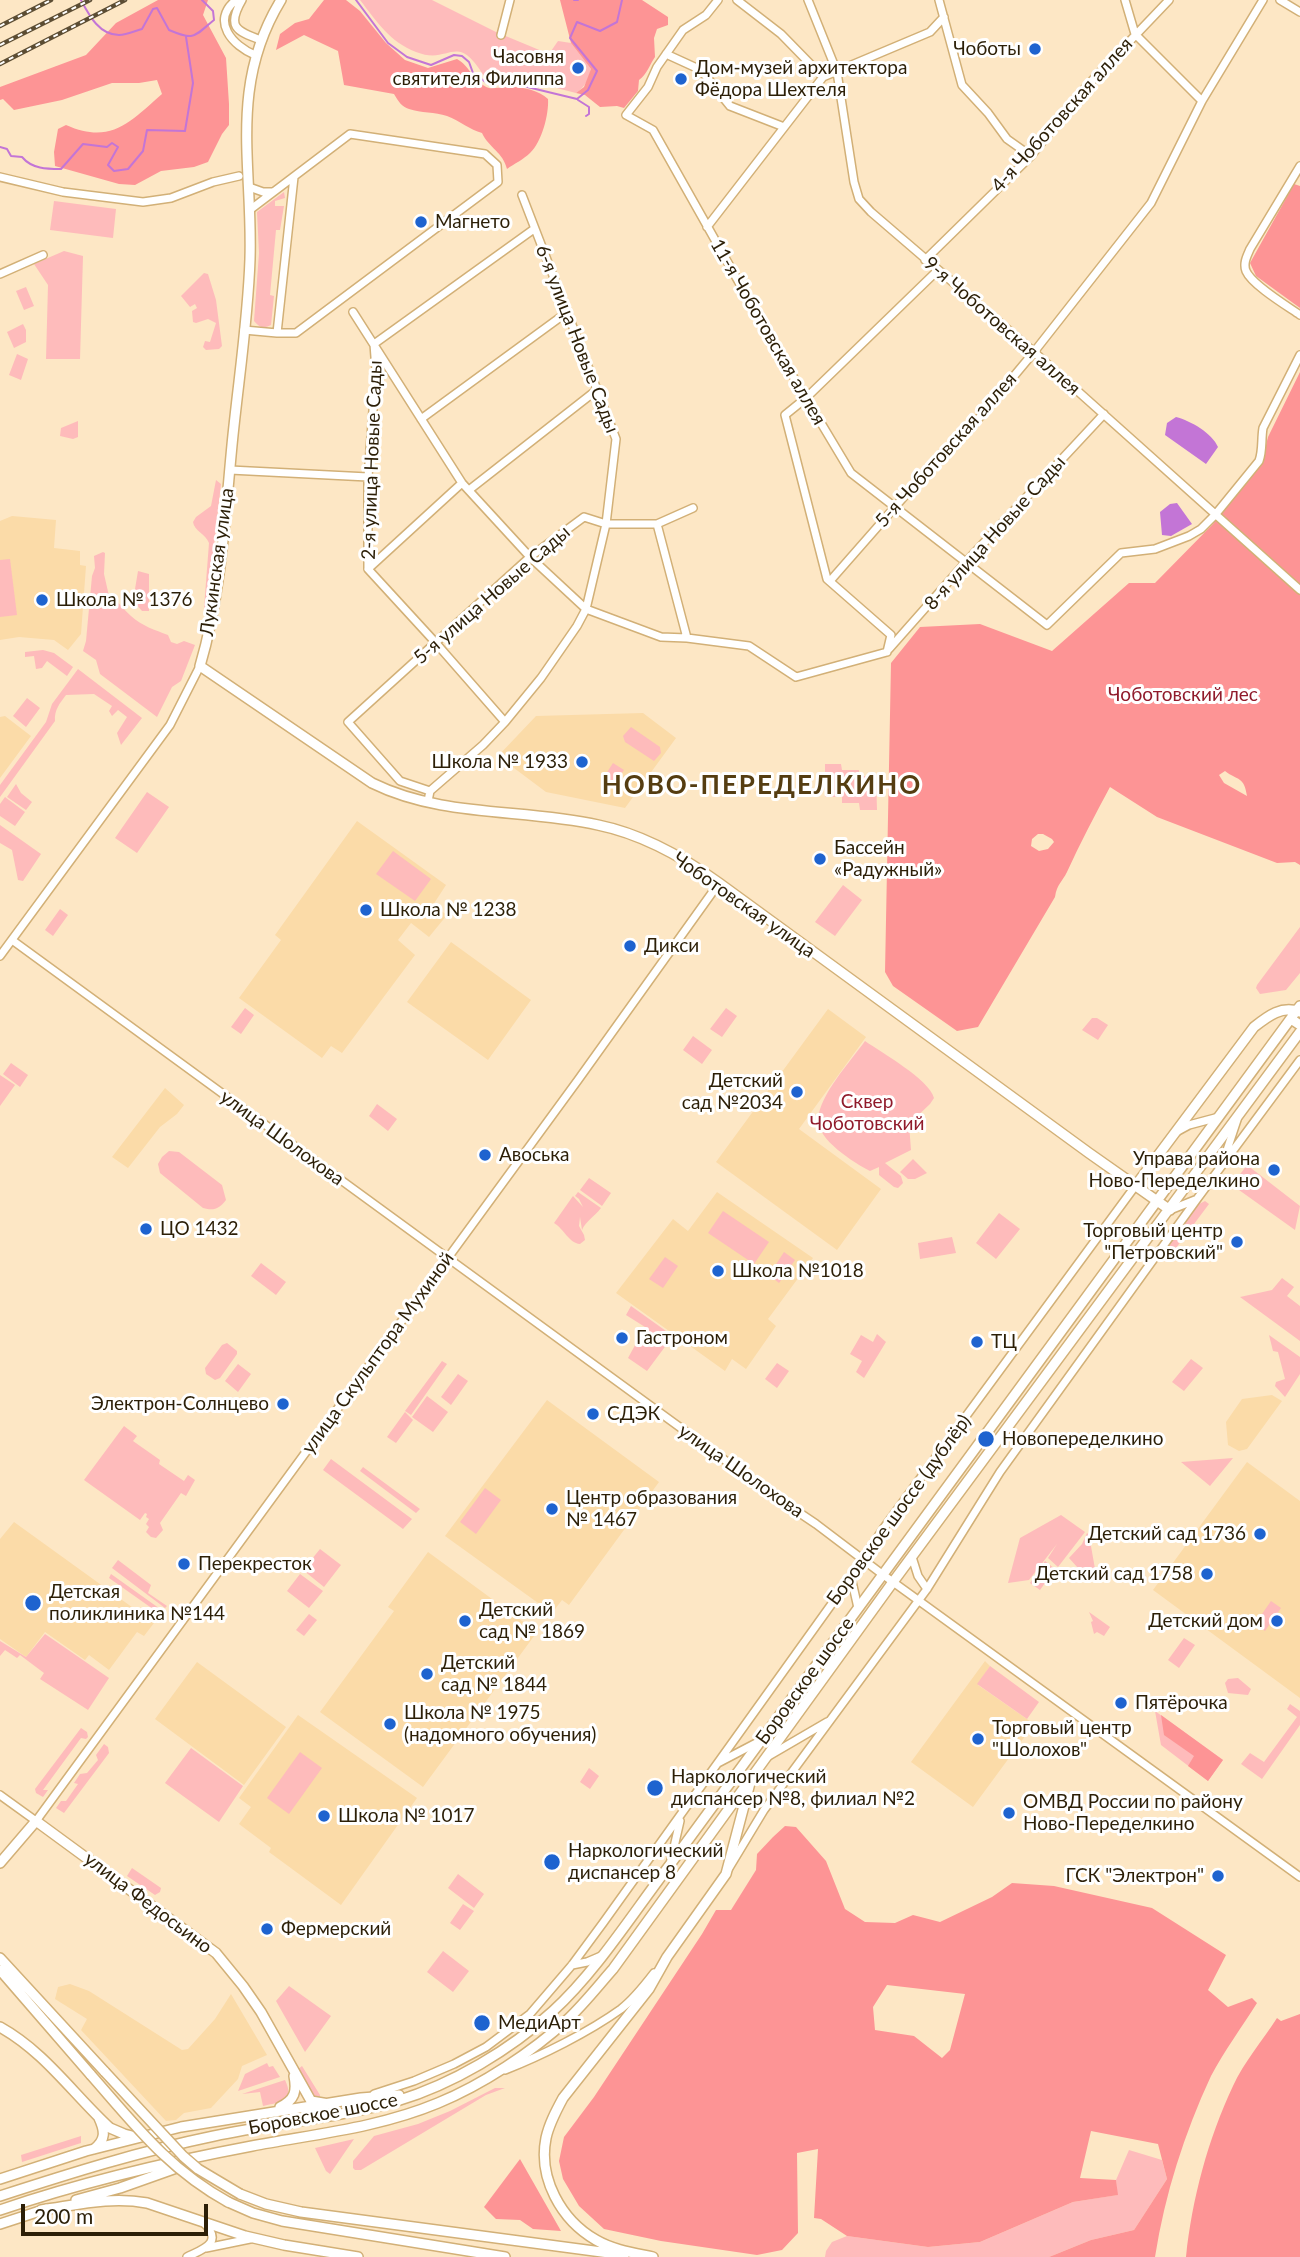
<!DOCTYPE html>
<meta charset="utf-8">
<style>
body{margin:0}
#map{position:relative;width:1300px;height:2257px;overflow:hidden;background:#fde7c5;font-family:Lato,sans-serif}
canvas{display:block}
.scale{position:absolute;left:21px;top:2204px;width:187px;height:32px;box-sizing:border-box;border:4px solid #2c1f07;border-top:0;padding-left:9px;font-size:21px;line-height:24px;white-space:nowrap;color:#2c1f07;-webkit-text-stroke:5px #fff;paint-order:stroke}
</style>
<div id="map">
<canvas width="1300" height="2257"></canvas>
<div class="scale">200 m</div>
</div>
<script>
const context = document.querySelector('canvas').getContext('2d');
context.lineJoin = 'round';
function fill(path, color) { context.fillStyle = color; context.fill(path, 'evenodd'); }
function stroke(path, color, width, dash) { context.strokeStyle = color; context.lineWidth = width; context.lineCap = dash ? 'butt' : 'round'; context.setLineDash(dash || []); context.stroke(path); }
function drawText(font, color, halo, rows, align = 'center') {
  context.font = font + ' Lato,sans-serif'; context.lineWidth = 6; context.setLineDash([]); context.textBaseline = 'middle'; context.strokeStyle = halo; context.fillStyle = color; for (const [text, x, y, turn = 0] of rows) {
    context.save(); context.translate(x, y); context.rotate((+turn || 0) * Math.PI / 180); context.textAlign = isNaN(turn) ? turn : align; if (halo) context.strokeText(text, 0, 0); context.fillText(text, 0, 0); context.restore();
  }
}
fill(new Path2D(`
 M12 516 56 520 54 548 80 551V565L86 566 81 634 68 650 54 640 19 637 0 640V521Z
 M643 713 676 738 625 808 546 792 498 756 536 716Z
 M5 716 31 736 0 778V717Z
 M357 821 446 885 433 905 447 915 429 937 411 923 398 940 415 955 342 1053 331 1046 322 1058 239 998 281 940 275 935Z
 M451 942 531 1000 488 1060 407 1002Z
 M828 1009 866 1037 799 1129 881 1189 837 1250 716 1162Z
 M165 1088 184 1105 177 1114 160 1127 128 1168 112 1157Z
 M717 1192 813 1258 768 1319 776 1326 746 1369 732 1359 725 1371 616 1293 673 1219 688 1231Z
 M1272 1395 1282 1401 1247 1449 1239 1451 1228 1445 1226 1422 1242 1399Z
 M547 1400 659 1482 569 1605 562 1600 552 1613 445 1536Z
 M1247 1462 1300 1501V1698L1153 1590Z
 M14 1522 154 1623 144 1636 137 1632 109 1670 89 1655 85 1660 45 1632 26 1657 0 1639V1539Z
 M428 1552 537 1632 423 1787 320 1712 394 1611 388 1607Z
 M985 1661 990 1666 978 1685 1034 1724 973 1807 911 1762Z
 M197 1662 286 1727 244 1785 155 1719Z
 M298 1715 417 1798 341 1905 269 1852 271 1848 239 1824 251 1807 239 1798Z
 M70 1984 89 1991 182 2050 188 2049 215 2019 231 1994 267 2055 242 2066 238 2079 211 2108 184 2113 176 2120 166 2121 81 2030 87 2019 55 1999 58 1987Z`), '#fbdba8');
fill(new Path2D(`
 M360 0H432L496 32 549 54 558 41 571 43 591 69C588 80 585 87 576 93L541 84 485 78C456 29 451 66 416 52 390 42 377 22 360 0Z
 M284 192 285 198 275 201V206H284L280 230H276L270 295 274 296 271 325C263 329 260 328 254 321L259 253 257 212Z
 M54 201 116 209 113 238 50 230Z
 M64 251 83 256 80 359H46L48 285 34 264Z
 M204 273 208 274 216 300 222 346 219 349 206 350 203 347 205 341 210 342 216 323 208 319 196 323 193 322 192 311 197 308 195 304 190 307 181 296Z
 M26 287 34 306 24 310 16 291Z
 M23 324 26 330V342L14 348 7 332Z
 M17 354 28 359 21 380 9 375Z
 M78 421V437L73 439 60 436 61 428Z
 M216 480 221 484 207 609 204 608 209 543C206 534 194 531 193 522L196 517 211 506Z
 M103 552 105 553 104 574 109 596C119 601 123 609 131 616 142 626 155 630 168 635L171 642 177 644 184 641 195 645 181 681 172 687 157 717 100 674 96 660 83 651 86 641 92 576 95 568 94 556Z
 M10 559 17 615 0 617V560Z
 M138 571 149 574V611H142L133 601Z
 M43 650 54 653 73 667 67 676 47 661 42 668 36 669 34 656 25 657V652Z
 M78 669 142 718 121 745 117 733 127 717 118 710 112 716 109 711 112 706 94 694 66 695C60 703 54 710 55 721L0 797V785L46 722 52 704Z
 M27 698 40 708 26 727 13 716Z
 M631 727 660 747 661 753 654 761 625 742 623 736Z
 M613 763 624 770 614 784 604 777Z
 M825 764H841L842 770H859V776H876L877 810H860L859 803H842V797H825Z
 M16 784 21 793 32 802 26 810 7 797Z
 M147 792 169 807 137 853 115 838Z
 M5 797 25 812 15 826 0 816V804Z
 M0 825 41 854 23 881 18 880 12 850 0 843Z
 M393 851 431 879 415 901 376 874Z
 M843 885 862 900 835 936 815 922Z
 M60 909 68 915 53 936 45 930Z
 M1300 927V973L1286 990 1260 994 1256 988 1257 985Z
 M245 1008 254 1015 241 1034 231 1027Z
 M726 1008 737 1016 722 1037 710 1029Z
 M1092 1018H1097L1108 1025 1098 1040 1082 1030Z
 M693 1036 712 1050 702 1064 683 1050Z
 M865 1041C882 1053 929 1079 934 1098L930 1104 909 1124 911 1150 885 1163 901 1176 903 1183 898 1188 894 1187 879 1175V1167L870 1171C854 1163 817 1139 818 1120 819 1095 851 1061 865 1041Z
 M11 1063 28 1075 20 1087 3 1074Z
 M0 1075 15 1085 0 1106Z
 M377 1104 397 1119 388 1131 369 1116Z
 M169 1151 179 1152 222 1185 226 1200C219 1209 214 1211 203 1208L160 1173 158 1164 162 1157Z
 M913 1159 927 1173 915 1179H908L900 1172Z
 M1247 1165 1300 1206 1295 1230 1232 1185Z
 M589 1178 611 1193 602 1206 580 1190Z
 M578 1192 601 1208C594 1217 586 1221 582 1230L580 1217 579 1226 584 1235 585 1240 580 1244C569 1243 564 1229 554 1223L573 1196 583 1207 579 1199 575 1196Z
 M1205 1201 1209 1204 1170 1256 1163 1250 1193 1207Z
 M723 1211 769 1242 754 1264 708 1233Z
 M999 1213 1020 1229 996 1259 976 1243Z
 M952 1237 956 1253 920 1259 918 1243Z
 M784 1252 795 1260 779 1283 769 1275Z
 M665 1257 678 1266 663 1288 649 1279Z
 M261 1263 286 1282 276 1295 251 1276Z
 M1282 1278 1294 1287 1287 1296 1300 1306V1341L1240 1297 1272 1290Z
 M631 1306 673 1336 647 1371 628 1358 645 1327 626 1315Z
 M877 1334 886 1342 864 1378 856 1372 862 1361 850 1354 861 1335 873 1342Z
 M1269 1335 1300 1357V1374L1285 1397 1275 1386 1276 1382 1285 1379 1278 1352 1273 1351Z
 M227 1343 237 1351V1354L220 1378 215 1380 206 1374 205 1368 222 1345Z
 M1191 1359 1203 1368 1184 1391 1172 1382Z
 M442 1361 447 1364 411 1415 405 1411Z
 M777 1363 789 1371 777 1388 765 1379Z
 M238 1364 251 1374 238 1392 225 1381Z
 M458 1374 468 1381 451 1405 441 1397Z
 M427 1396 448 1412 433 1432 412 1417Z
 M405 1412 413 1420 396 1443 387 1437Z
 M124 1426 137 1436 133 1441 160 1460 159 1464 184 1481 188 1475 195 1480 186 1496 181 1493 160 1523 163 1530 156 1538 151 1537 146 1532 149 1527 146 1524 149 1519 146 1517 147 1514 145 1513 140 1520 84 1480Z
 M1233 1458 1210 1486 1181 1462Z
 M331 1459 412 1519 403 1529 323 1470Z
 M363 1467 420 1509 416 1513 360 1471Z
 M485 1488 501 1500 476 1534 460 1522Z
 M1061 1515 1085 1532 1058 1567 1048 1558 1057 1544 1029 1580 1008 1583 1020 1538Z
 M1087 1533 1089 1535 1097 1580 1078 1568 1069 1558 1082 1544Z
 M320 1549 341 1565 324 1587 303 1570Z
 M118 1560 151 1585 148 1593 167 1606 165 1608 112 1568Z
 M1045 1561 1055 1569 1040 1590 1030 1583Z
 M111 1574 163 1611 160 1614 109 1578Z
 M300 1574 323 1591 309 1608 287 1591Z
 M1271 1601 1281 1608 1265 1631 1255 1624Z
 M1089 1612 1110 1627 1104 1636 1097 1632 1094 1634 1091 1622 1093 1621Z
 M309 1614 317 1620 304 1636 296 1630Z
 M45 1634 109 1678 88 1710 40 1679 44 1673 20 1655 17 1658 5 1650 0 1656V1641L26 1657Z
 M1184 1638 1195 1645 1179 1668 1168 1660Z
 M990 1666 1039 1702 1027 1719 977 1684Z
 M1238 1678 1251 1689 1248 1695 1228 1693 1225 1683 1228 1679Z
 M1290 1704 1300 1711V1725L1262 1779 1241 1764 1250 1753 1264 1762 1297 1717 1287 1709Z
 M1155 1711 1223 1760 1208 1781 1161 1745Z
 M81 1728 87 1732 88 1737 86 1739 81 1738 43 1790H48L43 1797 36 1793 35 1789Z
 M104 1744 108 1747 109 1753 64 1813 56 1808 61 1801H66L78 1784 74 1783 80 1774 87 1773 98 1760 96 1755Z
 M191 1748 243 1786 219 1822 165 1783Z
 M300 1752 322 1768 289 1814 267 1798Z
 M589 1768 599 1776 590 1789 580 1782Z
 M132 1868 161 1888 160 1892 155 1895 127 1876Z
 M458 1874 484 1894 474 1908 448 1888Z
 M463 1904 474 1911 460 1930 450 1923Z
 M443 1951 469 1971 453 1992 427 1972Z
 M289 1986 331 2016 305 2052 276 2001Z
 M267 2063 269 2067 273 2066 280 2077 238 2091 245 2074Z
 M302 2066 320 2095V2100L313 2097 297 2070Z
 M285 2080C295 2101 281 2102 263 2106L260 2092 242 2094Z
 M495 2088H505L486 2095 361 2170H355L353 2168V2161L374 2136 418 2124 450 2111Z
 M81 2136V2143L22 2162 21 2155Z
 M354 2139 330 2174 326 2171 315 2148Z
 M1129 2150 1162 2160 1167 2179 1134 2230 1091 2240 1049 2257H825L826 2251 832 2242 847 2236 928 2247 980 2242 1073 2202 1117 2195 1116 2180Z`), '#febbbb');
fill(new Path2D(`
 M158 0H208L203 15 226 58 229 104V125L222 134 208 162 194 167 161 171 135 185 119 184 55 166 54 152 58 129 66 125C111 145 130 122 162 94L157 80 139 83H112L62 100 14 110 3 99 0 100V87L86 55 116 23Z
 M324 0H346L360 11 386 43 405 60 428 68 457 59C470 66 474 83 489 88 494 89 501 87 506 87 520 86 538 90 548 99 549 114 542 142 530 153 524 159 514 164 507 169 503 152 489 148 482 133 470 130 460 121 447 116 435 112 421 113 409 109 402 107 398 101 394 94L344 85 338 51 304 35 276 50 280 34 295 23 309 19Z
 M560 0H642L668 17V25L657 29 654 38 655 57C649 66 647 74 639 80L638 91 624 108 617 106 600 107 585 95 576 93 584 87 591 69 571 43Z
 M1294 184 1300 186V308L1256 276 1250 263Z
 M1300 372V865L1295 862 1277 863 1157 817 1110 787C1095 815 1080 843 1067 872 1062 882 1057 884 1055 897L978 1027 957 1031 893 986 885 972 891 663 920 627 980 624 1052 651 1129 583H1155L1213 524 1263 457 1268 437ZM1225 771C1238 781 1244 776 1247 796L1224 783 1219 775ZM1038 834H1043L1052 839 1054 842 1048 849 1039 851 1031 846 1032 839Z
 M1161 1715 1223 1760 1208 1781 1188 1766 1194 1756 1164 1735Z
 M785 1826 796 1827 826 1861 845 1909 865 1922 895 1923 913 1915 940 1922 992 1897 1012 1883 1054 1886 1152 1908 1226 1955 1208 1990 1228 2007 1252 1998 1257 2003C1242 2027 1224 2051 1211 2076 1184 2134 1165 2194 1155 2257H1049L1091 2240 1134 2230 1167 2179 1158 2144 1091 2131 1080 2178 1116 2180 1118 2195 1073 2202 980 2242 928 2247 847 2236 821 2219 814 2218 818 2149 797 2153 798 2233 782 2250 757 2255 661 2241 604 2229 579 2206 563 2179 559 2161 564 2137 594 2097 702 1934 716 1910H731L756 1870 757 1854 773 1837ZM887 1985 965 1994 950 2050 942 2058 914 2036 875 2030 873 2007Z
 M1300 2014V2257H1186C1192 2199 1208 2139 1233 2086 1244 2062 1263 2040 1277 2018L1281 2021Z
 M520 2159 561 2231 533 2229 520 2220 496 2219 484 2207Z`), '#fd9495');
fill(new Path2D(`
 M1176 417C1191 421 1212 433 1218 447L1206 464 1165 435 1167 423Z
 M1177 503 1192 524 1171 536 1162 535 1160 512 1170 504Z`), '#c375d6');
stroke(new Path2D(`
 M81 0C89 15 99 35 119 35 126 35 135 31 142 29L153 9 157 8 169 30C195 41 193 37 214 20L213 11 202 0
 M356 0 388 43 407 57 431 65 454 55 462 56 469 62 473 73 487 83 519 85 577 99 588 90 597 71 570 38 577 22 600 31 617 22 622 0
 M574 0H578
 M578 100 589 107V114L586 116
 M0 147 7 149 11 156 22 157C32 169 47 169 61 169L83 144 107 147 112 143 118 147 108 165 114 171 128 169 143 151 147 130 185 131 193 83 186 37`), '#c375d6', 2);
const minor = new Path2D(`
 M236 0C210 21 233 46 255 55
 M242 0C227 26 235 31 261 40
 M718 0 706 15 683 30 657 67 648 87 626 115 653 130 776 348 851 473 1047 625 1121 553 1155 549 1189 536 1201 529 1215 515 1259 461C1263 450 1261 440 1263 428L1300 355
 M737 0 781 34 823 77
 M808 0 837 72 854 182 859 199 871 212 1034 352 1300 590
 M939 0 962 85 988 113 1007 139 1031 156
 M1125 0 1135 34 1202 101
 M1280 0 1300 12
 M501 35 510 0
 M666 54 701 70 730 106 784 127
 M1300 166 1250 249C1247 256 1243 263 1246 271 1252 285 1287 306 1300 315
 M0 177 63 192 143 202 171 198 213 182 239 176
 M249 187 263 192H272
 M707 227 823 77 930 32 944 17
 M925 260 1031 156 1085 88 1169 0
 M0 274 43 255
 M353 312 462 483 530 557 586 609 661 637 687 638 749 646 796 677 887 652
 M244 330 277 333H296L498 182 497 165 485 154 350 134 251 209
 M277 333 294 177
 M421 419 566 313
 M230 470 368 477
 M469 490 598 389
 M657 524 687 638
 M368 569 462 483
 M830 581 945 450 969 430 1034 352 1151 203 1202 101 1263 0
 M889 649 966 562 1104 414
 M887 652 891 635 827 579 785 415 806 398 938 270
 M505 722 435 642 368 569V477L376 370 374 344 534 229
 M430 791 400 781 348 722 530 557 584 517 606 524H657L693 508
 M428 801 430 791 483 745 505 722 541 678 577 626 586 609 606 524 616 439 522 195
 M12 940 770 1493 816 1524 882 1574 1300 1877
 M0 956 170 725 200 666
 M1178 1131 1189 1125 1219 1117
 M1225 1156 1237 1120
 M1170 1210 1195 1200
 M912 1557 918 1576 927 1589
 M851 1577 858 1608
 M767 1757 827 1722
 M718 1763 760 1741
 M0 1795 36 1821 47 1806 578 1080 719 883
 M671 1860 680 1821
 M729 1868 764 1810 927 1589 1000 1472 1197 1199 1300 1060
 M572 1965 587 1962 601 1956
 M505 2070C541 2056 589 2032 621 2009 634 1999 644 1986 654 1973
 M374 2094 414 2081 454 2064 486 2047 530 2014 572 1965 603 1923 851 1577 883 1529 1136 1185
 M206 2248 250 2239
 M187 2257C203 2249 224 2243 204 2223`);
const major = new Path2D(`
 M281 0C228 87 253 165 250 259 248 321 238 383 232 445 225 518 221 595 200 666L372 783C443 818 523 808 598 825 642 834 683 857 719 883L1089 1153 1170 1210
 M1291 1019 1300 1025
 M1136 1185 1254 1027C1268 1016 1282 1005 1300 1012
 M0 1863 36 1821 216 1953 243 1986 261 2012 311 2101 329 2104
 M0 1958 105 2072
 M0 1970 91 2075
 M0 2027C45 2052 73 2094 110 2128L124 2134 136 2137
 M280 2107C295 2100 297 2091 294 2076
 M94 2149C106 2140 105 2131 99 2118
 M0 2179 86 2151 181 2127 361 2098 399 2095
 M240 2194 266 2204 301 2212 624 2255
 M0 2196C71 2173 141 2151 214 2136 275 2123 338 2118 397 2101 453 2084 510 2050 553 2011 596 1972 633 1913 669 1866L1300 1006
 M76 2200 120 2188 182 2166
 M228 2202 253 2213 282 2221 505 2257
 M0 2210C82 2182 167 2162 252 2146 315 2134 378 2128 438 2103 482 2085 532 2052 567 2020 584 2004 598 1986 613 1969L893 1582 1300 1032
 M41 2210C77 2205 111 2196 147 2203L245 2236 284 2245 358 2257
 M0 2224 46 2209
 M653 2257C634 2253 613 2250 596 2240 561 2220 538 2178 546 2138 549 2124 556 2111 563 2098L649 1989 667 1957 726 1874 750 1783`);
stroke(minor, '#d2b077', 10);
stroke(major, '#d2b077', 12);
stroke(minor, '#fff', 7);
stroke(major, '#fff', 9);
const rail = new Path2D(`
 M0 26 51 0
 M0 45 90 0
 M0 64 125 0`);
stroke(rail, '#5c4d33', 4.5);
stroke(rail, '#fff', 2, [5]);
const majorBridge = new Path2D(`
 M105 2072 183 2156 198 2169 240 2194
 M91 2075C135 2125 168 2169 228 2202`);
stroke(majorBridge, '#d2b077', 12, []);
stroke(majorBridge, '#fff', 9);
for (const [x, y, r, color] of [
 [1035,49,7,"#1e63cf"],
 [578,68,7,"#1e63cf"],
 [681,79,7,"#1e63cf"],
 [421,222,7,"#1e63cf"],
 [42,600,7,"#1e63cf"],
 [582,762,7,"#1e63cf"],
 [820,859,7,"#1e63cf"],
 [366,910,7,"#1e63cf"],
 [630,946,7,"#1e63cf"],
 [797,1092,7,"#1e63cf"],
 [485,1155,7,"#1e63cf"],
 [1274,1170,7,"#1e63cf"],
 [146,1229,7,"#1e63cf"],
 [1237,1242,7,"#1e63cf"],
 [718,1271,7,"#1e63cf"],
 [622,1338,7,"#1e63cf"],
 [977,1342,7,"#1e63cf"],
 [283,1404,7,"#1e63cf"],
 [593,1414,7,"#1e63cf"],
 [986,1439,9,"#1e63cf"],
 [552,1509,7,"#1e63cf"],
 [1260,1534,7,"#1e63cf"],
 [184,1564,7,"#1e63cf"],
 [1207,1574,7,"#1e63cf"],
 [33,1603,9,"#1e63cf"],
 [465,1621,7,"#1e63cf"],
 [1277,1621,7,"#1e63cf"],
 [427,1674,7,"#1e63cf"],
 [1121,1703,7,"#1e63cf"],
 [390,1724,7,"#1e63cf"],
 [978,1739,7,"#1e63cf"],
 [655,1788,9,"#1e63cf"],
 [1009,1813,7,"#1e63cf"],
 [324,1816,7,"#1e63cf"],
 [552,1862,9,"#1e63cf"],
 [1218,1876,7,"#1e63cf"],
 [267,1929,7,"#1e63cf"],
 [482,2023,9,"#1e63cf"]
]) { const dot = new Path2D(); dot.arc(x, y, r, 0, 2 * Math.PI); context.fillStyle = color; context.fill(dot); stroke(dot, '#fff', 2.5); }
drawText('19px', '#2c1f07', '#fff', [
 ["Чоботы",1021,49,"right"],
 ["Часовня",564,57,"right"],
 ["святителя Филиппа",564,79,"right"],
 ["Дом-музей архитектора",695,68],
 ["Фёдора Шехтеля",695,90],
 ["Магнето",435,222],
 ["Школа № 1376",56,600],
 ["Школа № 1933",568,762,"right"],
 ["Бассейн",834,848],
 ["«Радужный»",834,870],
 ["Школа № 1238",380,910],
 ["Дикси",644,946],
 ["Детский",783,1081,"right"],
 ["сад №2034",783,1103,"right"],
 ["Авоська",499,1155],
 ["Управа района",1260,1159,"right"],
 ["Ново-Переделкино",1260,1181,"right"],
 ["ЦО 1432",160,1229],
 ["Торговый центр",1223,1231,"right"],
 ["\"Петровский\"",1223,1253,"right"],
 ["Школа №1018",732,1271],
 ["Гастроном",636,1338],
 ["ТЦ",991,1342],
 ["Электрон-Солнцево",269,1404,"right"],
 ["СДЭК",607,1414],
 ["Новопеределкино",1002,1439],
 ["Центр образования",566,1498],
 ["№ 1467",566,1520],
 ["Детский сад 1736",1246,1534,"right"],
 ["Перекресток",198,1564],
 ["Детский сад 1758",1193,1574,"right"],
 ["Детская",49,1592],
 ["поликлиника №144",49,1614],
 ["Детский",479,1610],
 ["сад № 1869",479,1632],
 ["Детский дом",1263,1621,"right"],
 ["Детский",441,1663],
 ["сад № 1844",441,1685],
 ["Пятёрочка",1135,1703],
 ["Школа № 1975",404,1713],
 ["(надомного обучения)",404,1735],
 ["Торговый центр",992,1728],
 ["\"Шолохов\"",992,1750],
 ["Наркологический",671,1777],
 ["диспансер №8, филиал №2",671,1799],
 ["ОМВД России по району",1023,1802],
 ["Ново-Переделкино",1023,1824],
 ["Школа № 1017",338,1816],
 ["Наркологический",568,1851],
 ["диспансер 8",568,1873],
 ["ГСК \"Электрон\"",1204,1876,"right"],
 ["Фермерский",281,1929],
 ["МедиАрт",498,2023]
], 'left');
drawText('19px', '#2c1f07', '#fff', [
 ["4-я Чоботовская аллея",1062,115,-48],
 ["9-я Чоботовская аллея",1002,326,41],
 ["11-я Чоботовская аллея",768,332,60],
 ["6-я улица Новые Сады",577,339,69],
 ["5-я Чоботовская аллея",946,450,-48],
 ["2-я улица Новые Сады",372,460,-88],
 ["8-я улица Новые Сады",995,533,-48],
 ["Лукинская улица",217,562,-82],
 ["5-я улица Новые Сады",492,595,-41],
 ["Чоботовская улица",744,905,35],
 ["улица Шолохова",282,1138,36],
 ["улица Скульптора Мухиной",378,1353,-54],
 ["улица Шолохова",741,1471,35],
 ["Боровское шоссе (дублёр)",899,1510,-54],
 ["Боровское шоссе",805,1681,-54],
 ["улица Федосьино",148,1903,37],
 ["Боровское шоссе",323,2114,-11]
]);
drawText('19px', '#901b2b', '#fff', [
 ["Чоботовский лес",1183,695],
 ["Сквер",867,1102],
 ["Чоботовский",867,1124]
]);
context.letterSpacing = '2px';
drawText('bold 26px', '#553d11', '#fff', [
 ["НОВО-ПЕРЕДЕЛКИНО",762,786]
]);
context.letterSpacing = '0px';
</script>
